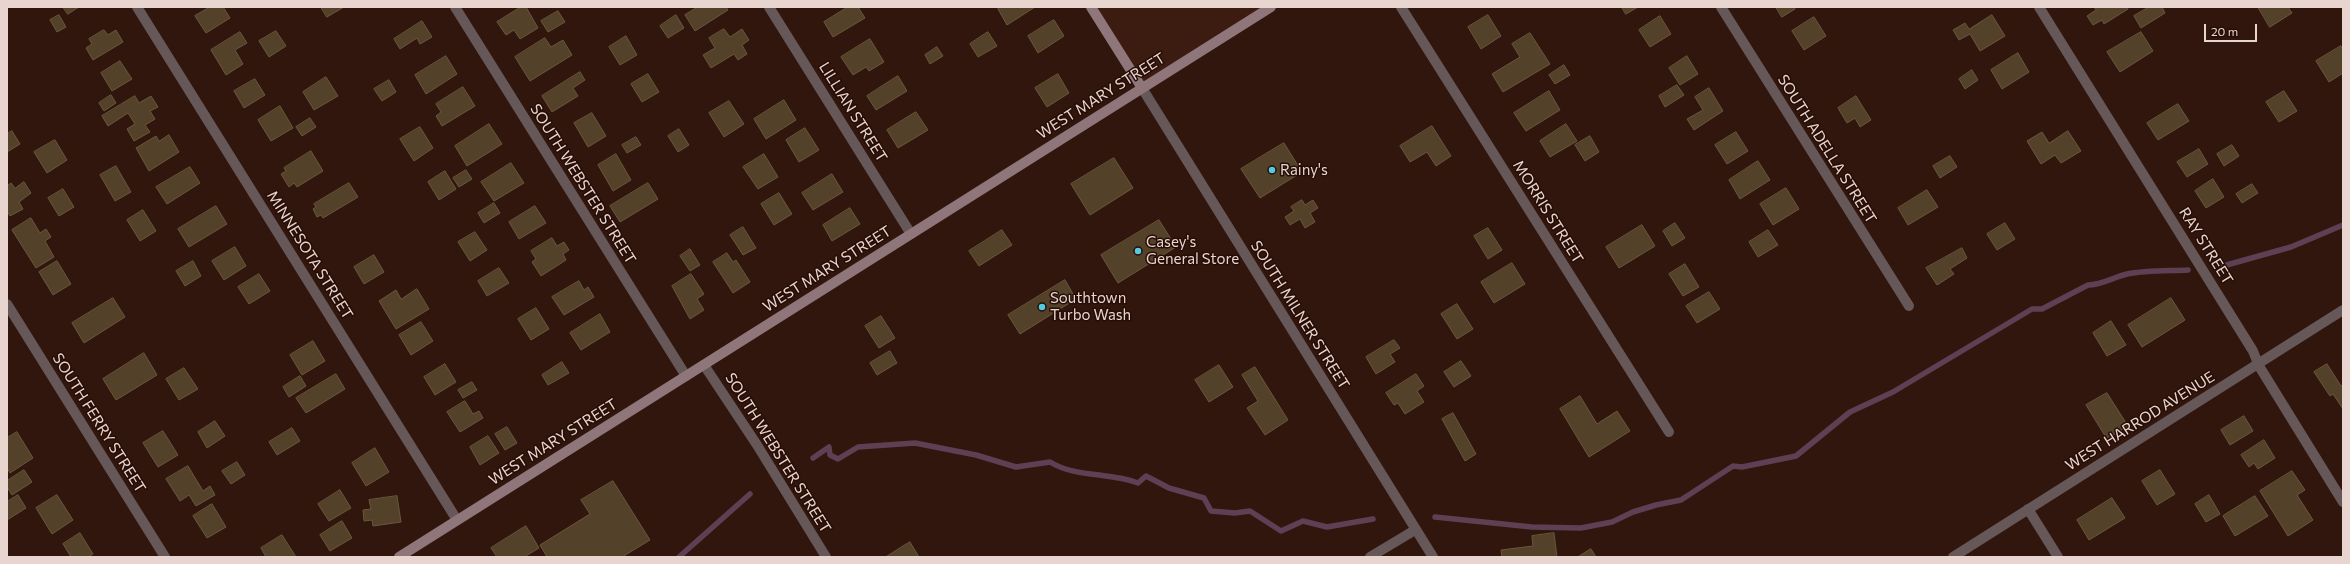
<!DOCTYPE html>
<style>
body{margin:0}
#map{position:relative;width:2350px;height:564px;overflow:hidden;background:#31160d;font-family:Commissioner,sans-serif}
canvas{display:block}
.frame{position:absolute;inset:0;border:8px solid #e8d5cf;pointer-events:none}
.scale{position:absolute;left:2204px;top:24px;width:53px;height:18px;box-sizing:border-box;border:2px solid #e8d5cf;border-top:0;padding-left:5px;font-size:12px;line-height:14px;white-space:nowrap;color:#e8d5cf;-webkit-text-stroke:3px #260d05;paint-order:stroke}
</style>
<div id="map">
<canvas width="2350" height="564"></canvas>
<div class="frame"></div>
<div class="scale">20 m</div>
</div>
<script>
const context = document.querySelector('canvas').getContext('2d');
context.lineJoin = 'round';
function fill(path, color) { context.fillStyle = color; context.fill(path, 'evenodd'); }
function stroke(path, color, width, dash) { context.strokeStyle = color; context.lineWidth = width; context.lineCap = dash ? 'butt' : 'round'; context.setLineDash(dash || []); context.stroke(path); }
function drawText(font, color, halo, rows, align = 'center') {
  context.font = font + ' Commissioner,sans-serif'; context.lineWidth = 3; context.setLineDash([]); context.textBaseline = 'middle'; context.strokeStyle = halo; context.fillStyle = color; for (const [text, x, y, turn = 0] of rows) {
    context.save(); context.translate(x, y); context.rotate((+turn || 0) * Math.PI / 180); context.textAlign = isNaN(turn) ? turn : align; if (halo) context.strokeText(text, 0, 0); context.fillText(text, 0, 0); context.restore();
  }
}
fill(new Path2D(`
 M1091 7H1271L1142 88Z`), '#3c1b10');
stroke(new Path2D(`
 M2223 266 2291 247 2343 225
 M813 458 829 447 830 455 838 459 858 447 915 443 976 455 1016 467 1050 462C1076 478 1109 472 1138 483L1146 476 1169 488 1204 498 1211 511 1235 513 1250 511 1281 531 1303 521 1327 527 1373 519
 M1435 517 1532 527 1581 528 1612 522 1633 512 1656 505 1681 500 1733 466 1742 467 1796 456 1850 412 1893 392 2032 309H2042L2088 285C2102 285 2114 277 2127 274 2147 270 2168 271 2188 270
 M679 557 750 494`), '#5e4055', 5.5);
const building = new Path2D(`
 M63 7H79L68 14Z
 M210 7H223L230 18 206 33 195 16Z
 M321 7H344L327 17Z
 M521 7H526L538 28 520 39 514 30 506 35 497 22Z
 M698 7H726L728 10 695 31 685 15Z
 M848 7H858L865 18 833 37 824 22Z
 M1001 7H1035L1007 25 998 9Z
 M1622 7H1638L1626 14Z
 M1776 7H1794L1795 9 1782 17Z
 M2094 7H2127L2128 9 2104 24 2102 20 2093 25 2087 16 2096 10Z
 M2149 7H2162L2165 13 2141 28 2134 16Z
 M2258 7H2288L2292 13 2270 27Z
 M558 11 565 22 548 32 541 21Z
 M59 15 66 27 57 32 50 20Z
 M676 15 684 28 668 38 660 26Z
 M1488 15 1501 36 1481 49 1468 27Z
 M1992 15 2005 36 1980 51 1970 34 1959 40 1953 30 1965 23 1969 29Z
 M1660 16 1671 34 1650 47 1639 30Z
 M1814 17 1826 36 1804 50 1792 31Z
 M1054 20 1064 36 1038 53 1028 36Z
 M422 21 432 37 420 44 417 38 400 49 394 39Z
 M724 29 730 37 742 29 749 40 742 45 747 54 738 60 734 54 711 68 703 55 715 48 709 38Z
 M104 30 108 35 116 30 123 42 93 60 86 48 92 44 89 39Z
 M276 31 286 46 269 57 259 41Z
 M240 32 247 43 235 50 243 64 226 75 211 50Z
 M988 32 997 46 978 57 970 44Z
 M2141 32 2153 51 2120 72 2107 52Z
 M1530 33 1550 64 1503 92 1492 74 1520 57 1512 44Z
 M626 36 637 55 620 65 609 47Z
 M545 38 551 47 563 40 572 55 530 81 515 57Z
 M870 39 884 62 869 71 866 67 853 75 841 57Z
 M2341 46 2343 50V73L2329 82 2316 61Z
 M937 47 943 56 930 64 925 55Z
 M2018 53 2029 72 2002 89 1991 70Z
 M446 56 457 74 426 94 415 75Z
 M1687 56 1698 74 1680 85 1669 68Z
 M120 61 132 79 112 91 101 73Z
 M1564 65 1570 75 1555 84 1549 75Z
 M1972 70 1978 80 1965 89 1959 79Z
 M580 72 585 80 573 88 578 96 552 112 542 96Z
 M648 74 659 92 642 102 631 84Z
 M1058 74 1069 93 1047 107 1035 88Z
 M898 76 907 91 876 110 867 96Z
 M326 77 338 96 314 110 303 92Z
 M255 79 265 95 244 108 234 91Z
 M389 80 396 92 382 101 374 89Z
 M1677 85 1684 95 1665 107 1659 96Z
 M463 87 475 106 442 126 436 116 441 112 436 104Z
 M1709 88 1723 111 1694 130 1687 119 1703 110 1695 97Z
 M1549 91 1560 110 1526 131 1514 113Z
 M2284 91 2297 111 2279 122 2266 102Z
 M111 95 116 103 104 111 99 103Z
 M135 96 139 103 151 96 158 107 150 111 155 119 145 125 150 132 134 141 127 129 135 124 128 113 108 126 102 116Z
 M1856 96 1871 120 1860 127 1855 118 1847 123 1838 108Z
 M784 100 796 120 766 139 754 119Z
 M729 101 744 124 724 137 709 113Z
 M2178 104 2189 121 2158 140 2147 123Z
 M280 106 293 128 271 141 258 120Z
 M916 112 928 130 898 148 887 130Z
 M592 113 606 136 588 147 574 123Z
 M310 118 316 127 302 136 296 127Z
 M489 124 502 144 467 166 455 146Z
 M1566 124 1577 141 1550 157 1540 141Z
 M1432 126 1451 156 1436 166 1427 152 1410 162 1400 146Z
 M420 127 433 148 414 161 400 139Z
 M805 128 819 150 799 162 786 140Z
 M679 129 689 145 678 152 668 136Z
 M12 131 20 144 7 152V134Z
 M2068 131 2081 151 2061 163 2055 155 2041 164 2027 141 2042 132 2049 143Z
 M1736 132 1748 151 1727 164 1715 145Z
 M169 135 179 152 149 171 136 148 156 136 159 141Z
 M1590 136 1599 152 1585 161 1575 145Z
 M636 137 641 145 627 153 622 145Z
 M55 140 67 160 47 173 34 152Z
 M1284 143 1302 172 1260 198 1241 169Z
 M2232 145 2239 156 2224 166 2217 154Z
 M2199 149 2208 164 2187 177 2177 162Z
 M311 151 323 171 297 187 294 183 289 187 281 174 286 171 284 168Z
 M616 154 631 180 613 191 598 165Z
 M764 154 778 177 758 189 743 167Z
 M1950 156 1957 167 1940 178 1933 166Z
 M1114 158 1133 188 1090 215 1071 184Z
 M1758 161 1770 180 1740 199 1729 180Z
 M511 163 524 183 494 201 481 182Z
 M116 166 131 192 115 201 100 175Z
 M190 167 200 183 167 204 156 187Z
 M466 170 472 179 459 187 453 178Z
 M445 171 456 189 439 200 428 182Z
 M832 174 843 192 813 210 802 193Z
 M2213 179 2224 197 2206 208 2195 191Z
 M24 182 31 193 19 202 23 209 10 216 7 211V186L11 183 15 188Z
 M349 183 358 197 323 218 321 215 317 217 313 209 316 207 314 204Z
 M648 183 658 199 620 222 610 206Z
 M2252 184 2258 193 2242 203 2236 194Z
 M1786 188 1799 209 1773 225 1760 204Z
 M63 189 74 207 59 216 48 198Z
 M1927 190 1938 207 1908 225 1898 208Z
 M779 193 792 214 774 225 761 204Z
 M1302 200 1305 205 1313 200 1318 208 1310 213 1315 222 1305 228 1300 219 1290 225 1285 217 1294 211 1291 207Z
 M494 203 500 213 484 223 478 213Z
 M216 206 227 224 189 247 178 229Z
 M535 206 546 223 519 239 509 222Z
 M850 208 860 224 832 241 823 225Z
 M143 210 156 231 140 241 127 220Z
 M31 218 40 233 46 229 51 237 45 241 54 257 36 268 12 230Z
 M1159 220 1176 247 1118 283 1101 255Z
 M1675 223 1685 238 1672 246 1663 231Z
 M2005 223 2015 239 1997 250 1987 234Z
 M1642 225 1655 246 1619 268 1606 247Z
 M743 227 756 248 743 255 730 235Z
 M1488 228 1502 250 1488 259 1474 236Z
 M1002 230 1012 245 979 266 969 251Z
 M1768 230 1778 245 1758 257 1749 242Z
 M475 232 487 250 470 261 458 242Z
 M552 238 557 246 564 242 569 250 563 254 566 260 541 276 532 262 536 259 531 251Z
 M235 247 246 266 224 280 212 261Z
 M1962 248 1967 258 1950 269 1954 274 1937 285 1926 268Z
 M690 249 700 265 690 271 680 256Z
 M727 253 733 262 736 260 750 282 733 293 713 262Z
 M374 255 384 272 364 284 354 267Z
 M57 261 71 284 53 295 39 272Z
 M193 261 201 276 185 286 176 271Z
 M1512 263 1525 284 1494 303 1481 282Z
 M1685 264 1699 287 1683 296 1669 274Z
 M499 268 509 283 487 296 478 281Z
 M259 274 270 291 249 304 238 287Z
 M691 274 704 294 697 299 704 310 690 319 672 286Z
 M1065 280 1076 299 1020 334 1008 315Z
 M579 281 584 290 588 287 594 297 564 315 552 297Z
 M417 289 429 309 396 329 379 301 396 290 401 299Z
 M1709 292 1720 309 1697 323 1686 306Z
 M113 298 125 317 84 343 72 323Z
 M2171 298 2185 320 2142 347 2128 325Z
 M1457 304 1473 329 1457 339 1441 314Z
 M536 308 549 329 531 340 518 319Z
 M600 314 610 332 581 350 570 333Z
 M881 316 895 338 879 348 865 326Z
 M2111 321 2126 345 2107 356 2093 333Z
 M421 322 433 341 411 355 399 335Z
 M1394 340 1400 348 1390 354 1395 362 1376 374 1366 357Z
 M313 341 325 361 302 375 290 355Z
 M890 351 897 363 877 375 870 363Z
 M144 353 157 375 116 400 103 379Z
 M1461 361 1471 376 1454 387 1444 372Z
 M562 362 569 373 548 385 542 375Z
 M445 364 456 382 435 395 424 377Z
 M2327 364 2341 386 2343 385V409L2333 394 2330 396 2314 372Z
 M1219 365 1233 387 1209 402 1195 380Z
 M1255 367 1288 420 1265 435 1247 408 1258 401 1242 375Z
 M184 368 198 389 179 400 166 379Z
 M336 374 345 389 306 413 296 398Z
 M1416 374 1424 386 1417 391 1424 402 1405 414 1398 403 1394 405 1386 393Z
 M300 376 306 386 289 397 283 387Z
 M472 382 477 390 463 398 458 390Z
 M2107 393 2128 426 2107 439 2086 405Z
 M1580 396 1597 424 1617 411 1630 431 1589 457 1560 409Z
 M465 401 473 414 479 411 483 418 460 432 447 412Z
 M1453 413 1476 454 1465 461 1442 419Z
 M2244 416 2253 431 2230 445 2221 430Z
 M215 421 225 436 207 448 198 432Z
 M507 427 517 443 505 450 495 434Z
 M292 428 300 441 277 455 269 442Z
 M163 431 178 455 158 467 143 443Z
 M17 432 33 458 10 473 7 468V438Z
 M488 436 499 453 480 465 470 447Z
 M2264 440 2275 458 2258 469 2254 463 2249 467 2241 455Z
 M375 448 389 472 366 486 352 463Z
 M237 462 245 475 231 484 222 471Z
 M188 466 203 491 210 486 215 495 196 506 189 495 180 501 166 479Z
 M24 470 32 482 12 495 7 487V481Z
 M2160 470 2175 494 2157 505 2142 481Z
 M2292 471 2305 490 2297 495 2313 520 2288 536 2260 491Z
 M613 481 650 540 622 557H547L540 545 590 514 581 500Z
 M340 490 351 508 329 521 318 504Z
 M18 495 26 508 7 520V502Z
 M57 495 73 520 52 534 36 508Z
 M2209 495 2220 514 2206 522 2195 504Z
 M397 496 401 522 373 526 372 520 364 521 363 510 371 509 369 500Z
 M2255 496 2268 516 2235 536 2223 516Z
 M2112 498 2125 518 2089 540 2077 520Z
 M212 504 226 527 207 538 193 516Z
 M342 521 352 538 330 551 320 535Z
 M526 526 539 548 524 557H497L491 548Z
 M80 533 93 554 88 557H71L63 544Z
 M1554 533 1557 557H1502L1501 550 1533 546 1532 536Z
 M282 535 296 557H266L261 548Z
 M910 542 919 557H886Z
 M1591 549 1596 557H1578Z`);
fill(building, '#544129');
stroke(building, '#6a573d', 1);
stroke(new Path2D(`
 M137 7 457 520
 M455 7 686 376
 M769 7 911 234
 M1401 7 1669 432
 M1721 7 1909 306
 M2039 7 2253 351 2259 366 2343 502
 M704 365 757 445 826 557
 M2028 509 2058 557
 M1370 557 1415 530
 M1953 557 2343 310`), '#665759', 10);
stroke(new Path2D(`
 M1142 88 1433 557
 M7 304 165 557`), '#665759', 10);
stroke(new Path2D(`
 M1091 7 1142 88
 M399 557 1271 7`), '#8f767b', 10);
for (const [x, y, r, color] of [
 [1272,170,4,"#54cade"],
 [1138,251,4,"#54cade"],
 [1042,307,4,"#54cade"]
]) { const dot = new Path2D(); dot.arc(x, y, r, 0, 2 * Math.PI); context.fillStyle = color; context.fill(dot); stroke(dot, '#260d05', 1.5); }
drawText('15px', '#e8d5cf', '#260d05', [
 ["WEST MARY STREET",1101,96,-32],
 ["LILLIAN STREET",853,112,58],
 ["SOUTH ADELLA STREET",1827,149,58],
 ["SOUTH WEBSTER STREET",583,184,58],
 ["MORRIS STREET",1548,212,58],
 ["RAY STREET",2206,246,58],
 ["MINNESOTA STREET",310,255,58],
 ["WEST MARY STREET",827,269,-32],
 ["SOUTH MILNER STREET",1300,315,58],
 ["WEST HARROD AVENUE",2140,421,-32],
 ["SOUTH FERRY STREET",99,423,58],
 ["WEST MARY STREET",553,442,-32],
 ["SOUTH WEBSTER STREET",778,453,58]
]);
drawText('15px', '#e8d5cf', '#260d05', [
 ["Rainy's",1280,170],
 ["Casey's",1146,242],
 ["General Store",1146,259],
 ["Southtown",1050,298],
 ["Turbo Wash",1050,315]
], 'left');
</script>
